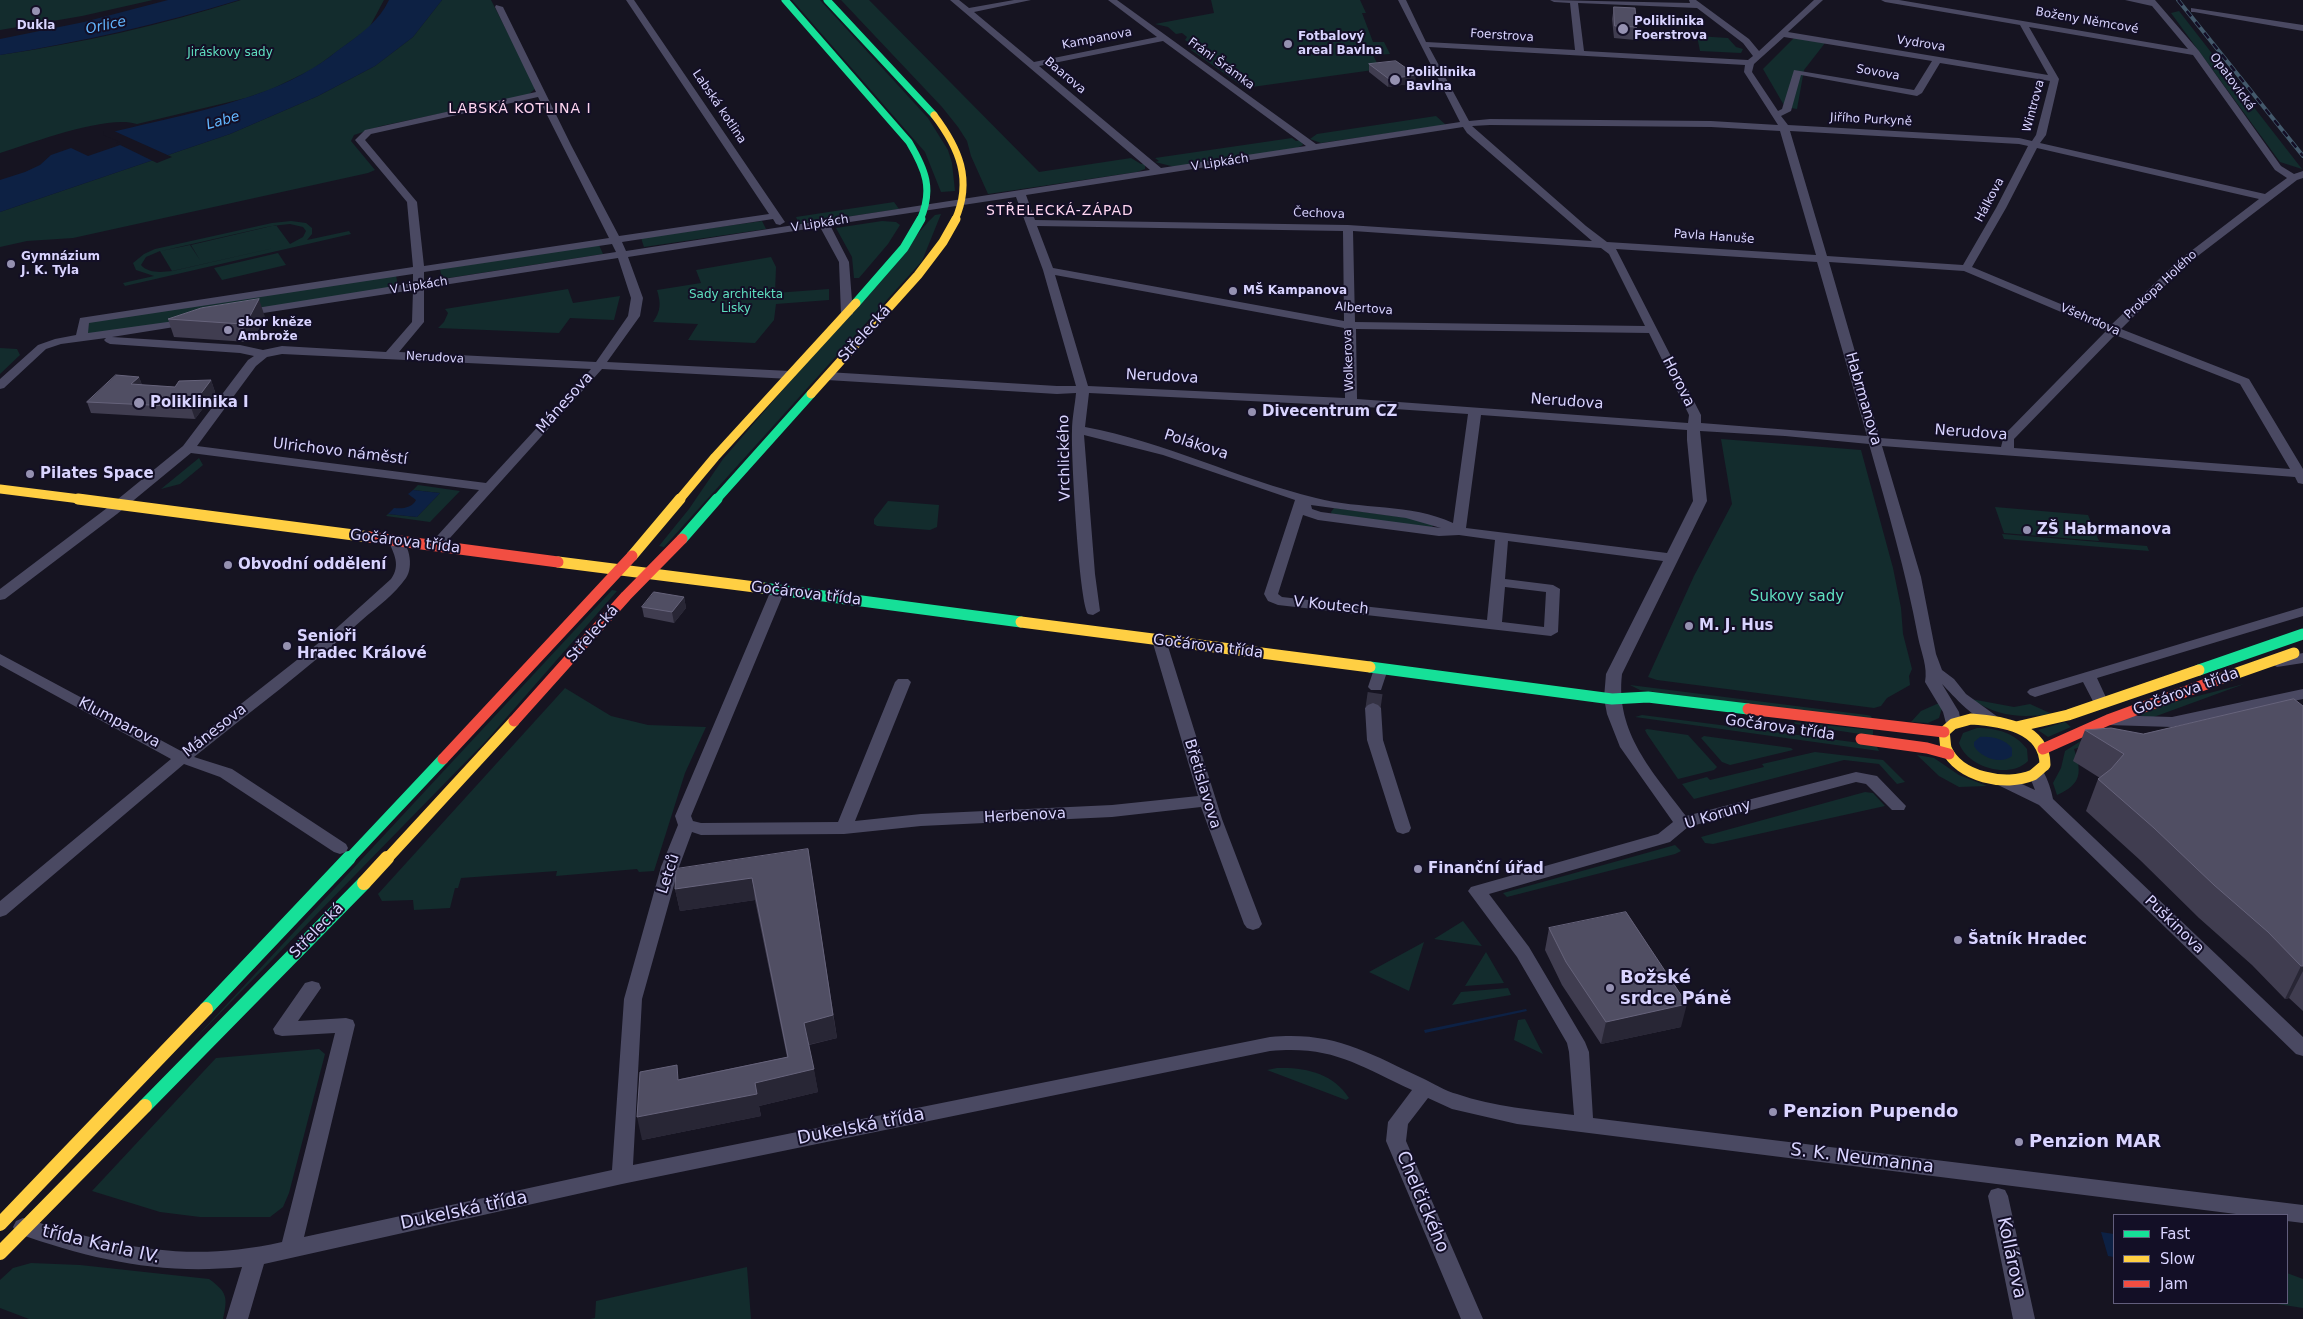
<!DOCTYPE html>
<html>
<head>
<meta charset="utf-8">
<style>
  body { margin:0 }
  #map { position:relative; width:2303px; height:1319px; overflow:hidden; background:#161421; font-family:"DejaVu Sans",sans-serif }
  canvas { display:block }
  .legend { position:absolute; left:2113px; top:1214px; width:175px; height:90px; box-sizing:border-box; background:#130f26; border:1px solid #625e7d; margin:0; padding:6px 9px; list-style:none; font-size:15px; color:#d9d4ff }
  .legend li { display:flex; align-items:center; gap:10px; height:25px }
  .legend b { width:25px; border:1px solid #625e7d }
</style>
</head>
<body>
<div id="map">
<canvas width="2303" height="1319"></canvas>
<ul class="legend">
<li><b style="height:6px;background:#16e098"></b>Fast</li>
<li><b style="height:6px;background:#ffcf43"></b>Slow</li>
<li><b style="height:6px;background:#f24e42"></b>Jam</li>
</ul>
</div>
<script>
const ctx = document.querySelector('canvas').getContext('2d');
ctx.lineJoin = 'round';
function fillPath(path, color) {
  ctx.fillStyle = color;
  ctx.fill(path, 'evenodd');
}
function stroke(path, color, width, dash) {
  ctx.strokeStyle = color;
  ctx.lineWidth = width;
  ctx.lineCap = dash ? 'butt' : 'round';
  ctx.setLineDash(dash || []);
  ctx.stroke(path);
}
function label(font, color, halo, rows, align = 'center') {
  ctx.font = font + ' "DejaVu Sans",sans-serif';
  ctx.lineWidth = 4;
  ctx.setLineDash([]);
  ctx.textBaseline = 'middle';
  ctx.strokeStyle = halo;
  ctx.fillStyle = color;
  for (const [text, x, y, turn = 0] of rows) {
    ctx.save();
    ctx.translate(x, y);
    ctx.rotate((+turn || 0) * Math.PI / 180);
    ctx.textAlign = isNaN(turn) ? turn : align;
    if (halo) ctx.strokeText(text, 0, 0);
    ctx.fillText(text, 0, 0);
    ctx.restore();
  }
}
fillPath(new Path2D(`
  M0,0H153L82,16L0,30Z
  M241,0H384L369,28L313,69L272,89L246,98L137,124C107,114 32,143 0,153V55C82,43 162,25 241,0Z
  M442,0H491L536,88L528,95L381,126L354,135L351,141L375,170L368,173L73,238L27,241L0,247V212L230,134L318,96L375,66L413,37Z
  M792,0H820L928,118L948,150L952,163L955,191L941,192L925,152Z
  M841,0H869L1039,172L1131,158L1141,164H1145V169L1137,172L988,194L971,156L967,141L958,127L942,107Z
  M1211,0H1360L1366,13H1362L1373,42H1384L1390,54L1373,55L1379,67L1373,70L1245,88L1191,50L1194,46L1185,40L1187,37L1182,33L1176,34L1168,27L1155,24L1214,13Z
  M2179,11L2302,169L2280,162L2171,13Z
  M1697,36L1728,38L1736,47L1743,49L1741,53L1700,51Z
  M1794,38L1825,43L1804,70L1797,109L1785,107L1763,69Z
  M1436,116L1446,125L1321,143L1310,139L1317,134Z
  M1292,138L1296,141L1301,140L1303,145L1297,148L1175,167L1155,162L1159,161L1155,158Z
  M894,202L899,209L799,224L796,217Z
  M941,214L922,261L664,547L659,546L689,509L723,459L928,222L935,215Z
  M291,221L306,223L312,228V234L307,240L349,231L351,234L125,286L123,283L154,276L136,270L133,263L144,254L155,249L272,223ZM290,224L303,227L306,231L303,237L290,244L276,225L191,245L200,260L190,245L161,251L271,226ZM287,245L173,271C162,272 149,274 141,265L146,257L160,251L172,271Z
  M762,221L766,229L644,247L641,238Z
  M882,221L896,222L900,225L888,244L859,278H854L852,257L836,228Z
  M599,245L603,254L442,279L440,269Z
  M278,253L286,265L222,280L214,268Z
  M771,257L776,267L775,293L829,289V300L776,304L774,320L755,343L688,340L698,324L653,322C661,311 661,303 657,290L701,283L696,270Z
  M396,275L398,287L87,336L89,321Z
  M568,289L573,303L620,296L614,320L570,318L559,333L438,328L444,322L448,313L445,309Z
  M0,348L17,349L20,355L0,374Z
  M1721,439L1861,450L1893,568L1901,608L1903,634L1912,669L1909,676L1910,685L1887,698L1881,706L1874,708L1657,680L1648,677L1694,576L1732,504Z
  M199,458L203,465L180,484L161,489Z
  M418,485L460,491L430,522L386,516L388,514L417,517L440,493L413,490Z
  M888,501L939,505L937,527L930,530L877,526L874,524V519Z
  M1995,507L2088,515L2099,541L2004,533Z
  M1334,508L1432,521L1433,526L1430,529L1332,516L1331,512Z
  M2002,534L2147,546L2149,551L2004,539Z
  M612,590L617,591L486,741L188,1046Z
  M2244,684L2151,718L2139,715L2163,705Z
  M1630,685L1867,715L1871,716L1873,721L1640,690Z
  M565,688L611,716L648,725L706,727L685,773L654,871L639,872L637,869L556,876L557,871L461,878L458,888H455L450,908L414,910L413,900L382,901L378,894Z
  M1971,699L2014,707L2030,704L2052,714C2020,718 1999,717 1971,699Z
  M1939,703L1942,708L1939,718L1928,723L1911,722L1921,711Z
  M1642,715L1876,745L1879,751L1635,717Z
  M1794,722L1873,730V736L1795,724Z
  M2065,722L2071,727L2048,737L2038,730Z
  M1977,728C1997,728 2015,733 2027,749L2028,761C2009,780 1967,767 1959,743L1963,733Z
  M1647,729L1688,735L1717,767L1714,770L1678,779L1647,734L1645,730Z
  M1704,736L1791,748L1793,750L1730,765L1722,762L1701,738Z
  M2084,739L2081,747L2074,749C2082,772 2082,784 2057,795L2053,783L2061,768L2065,751Z
  M1815,752L1883,760L1905,782L1897,784L1879,764L1844,760L1694,799L1682,784L1707,777L1710,780L1764,767L1762,764Z
  M1917,755L1934,758L1959,775L1987,786L1959,787L1939,776Z
  M1865,792L1873,793L1885,806L1713,844L1705,843L1701,837Z
  M1675,845L1681,851L1675,854L1507,897L1503,893Z
  M1463,921L1482,946L1434,939Z
  M1424,942L1409,991L1369,972Z
  M1486,952L1504,983L1465,986Z
  M1508,988L1511,995L1452,1005L1461,992Z
  M1525,1019L1543,1054L1514,1040L1518,1020Z
  M319,1049L325,1054L289,1193L283,1207L270,1217H200L160,1212L92,1191L216,1058Z
  M1277,1068C1305,1067 1333,1073 1349,1098L1346,1100L1267,1070Z
  M31,1263L80,1265L209,1279C227,1292 228,1297 223,1319H29L0,1308V1280L13,1268Z
  M747,1267L751,1319H590L595,1318L596,1301Z
  M2287,1273L2303,1279V1308L2271,1303H2287Z`), '#132c2d');
fillPath(new Path2D(`
  M168,0H239C160,24 81,42 0,55V39L84,22Z
  M389,0H442L413,37L375,66L318,96L230,134L0,212V180L25,172L40,165L51,155L71,148L88,156L126,143L105,134C170,117 257,103 313,68C324,62 334,53 344,46C362,33 379,21 389,0Z
  M413,490L440,493L417,517L388,514L394,508C402,509 412,508 416,500L408,494Z
  M1980,737C1993,736 2004,739 2012,748V756C2001,765 1981,758 1974,746V742Z
  M1526,1009L1527,1011L1425,1033L1424,1030Z
  M2101,1232L2114,1234V1257L2108,1256Z`), '#0d2144');
fillPath(new Path2D(`
  M104,131H114L172,157L157,163L116,143L120,142L103,135Z`), '#161421');
stroke(new Path2D(`
  M1373,708L1376,687`), '#333142', 15, [15, 8]);
fillPath(new Path2D(`
  M626,0H634L785,222L780,225L776,224L773,219L622,242L626,251L1150,170L950,0H959L969,8L1014,0H1031L974,12L1034,62L1157,37L1108,0H1117L1316,144L1460,122L1398,0H1406L1426,42L1575,50L1570,3L1554,2L1550,0L1690,3L1689,0H1696L1749,39L1759,51L1814,0H1823L1788,32L2048,75L2020,25L1885,2L1881,0H1899L2188,49L2152,6L2125,0H2155L2199,51L2281,166L2294,174L2303,171V178L2297,180L2186,265L2121,329L2249,379L2303,469V484L2298,483L2295,477L1882,446L1921,577L1936,654L1942,670L1954,679L1966,694L2002,720L2000,723C1980,728 1954,696 1942,684L1959,712L1961,724L1959,727H1947L1943,712L1925,682C1928,667 1921,652 1918,637C1906,572 1887,508 1869,444L1785,436L1700,431L1707,501L1622,674C1615,733 1653,772 1686,816L1856,772L1877,776L1906,806L1904,810H1892L1866,784L1856,782L1688,827L1670,842L1489,894L1529,947L1585,1042L1589,1052L1593,1118L2303,1205V1223L2287,1221V1215H2244L1517,1124L1452,1109L1428,1098L1408,1124L1406,1141L1483,1319H1461L1386,1141L1388,1122L1412,1090C1358,1065 1332,1045 1270,1051L622,1184L264,1264L248,1319H226L242,1267C159,1275 94,1260 16,1233L13,1227L16,1221L23,1218C116,1246 184,1264 282,1242L335,1033L282,1036L275,1034L273,1029L305,983L312,981L319,983L321,988L298,1021L346,1018L353,1020L355,1025L304,1237L612,1170L624,999L661,867L678,825L675,816L771,590L778,586L785,590L691,816L693,821L701,823L838,822L895,682L898,679H908L911,682L855,821L921,814L1112,805L1198,796L1152,640L1159,636L1166,640L1222,819L1262,924L1259,928L1253,930L1247,928L1244,924L1201,807L1112,817L921,826L844,834L701,835L692,832L679,867L642,999L633,1165L1270,1037C1333,1031 1367,1052 1422,1078C1433,1083 1445,1091 1457,1094C1494,1107 1535,1110 1574,1115L1569,1052L1567,1043L1517,957L1468,891L1471,887L1658,834L1673,822L1620,747L1607,714L1604,698L1606,674L1663,561L1508,541L1505,579L1553,585L1560,589L1558,632L1551,636L1278,605L1268,601L1264,594L1295,500L1163,455L1084,435L1095,574L1100,611L1093,615L1088,614C1079,601 1071,455 1072,431C1072,418 1075,405 1076,393L1057,394L827,380L821,376L827,372L1057,386H1076L1043,270L1016,197L830,225L849,262L853,314L847,317L841,314L839,262L820,227L628,257L643,298L640,316L607,362L790,371L796,375L790,379L602,369L440,549L435,550L428,546L479,490L191,453L117,514L5,599L0,600V589L107,508L183,446L248,360L254,356L240,353L110,344L106,342L104,340L106,338L61,344L46,349L4,388L0,389V379L38,345L55,339L76,335L80,318L413,267L407,202L355,140L365,130L536,92L495,7L496,5L503,7L571,145L619,236L769,214ZM1578,3L1697,8L1743,43L1753,56L1748,60L1584,51ZM2029,27L2193,55L2275,170L2287,178L2265,194L2040,143L2046,135L2059,79ZM1784,37L1932,61L1914,90L1794,70L1782,109L1778,111L1752,72L1754,64ZM1163,41L1306,146L1161,168L1039,66ZM1429,47L1745,65L1744,72L1778,125L1711,121L1490,119L1469,121ZM1940,63L2050,81L2036,135L2032,141L2019,138L1788,125L1781,116L1791,111L1801,75L1917,96L1922,93ZM538,97L609,238L424,266L417,202L365,140L371,134ZM1490,125L1711,127L1780,131L1816,255L1607,242L1586,226L1472,126ZM1463,127L1467,133L1592,241L1348,225L1035,220L1026,195ZM1790,131L2019,144L2028,146L1996,208L1963,265L1827,256ZM2037,148L2259,199L2178,261L2111,325L1972,267L2006,208ZM1037,226L1343,231L1344,321L1053,268ZM1353,231L1601,248L1609,254L1645,326L1355,322ZM612,244L616,252L424,282V272ZM1616,249L1817,262L1867,436L1701,423V415ZM618,258L631,298L628,316L596,362L399,352L424,322V288ZM1829,262L1964,271L2106,331L2004,435L2001,447L1880,438ZM413,274V283L244,310L238,313L244,316L413,290L412,322L386,352L282,346L263,350L240,345L112,337L193,324L195,322L189,319L88,333L89,323ZM1055,275L1344,328L1345,398L1088,386ZM1356,329L1649,333L1689,415L1688,423L1357,399ZM2115,335L2240,384L2290,469L2014,448V439ZM282,354L591,369L486,483L197,446L256,366L267,357ZM1089,393L1351,406L1468,414L1453,523C1410,503 1361,510 1316,498C1238,479 1165,442 1085,427ZM1481,415L1687,430V440L1693,501L1667,553L1466,528ZM1311,505L1406,518L1441,528L1321,512L1312,509ZM1303,515L1318,520L1439,536L1459,535L1495,540L1487,620L1282,597L1278,594ZM1505,587L1546,592L1544,627L1502,622Z
  M2191,8L2303,25V31L2194,12H2191Z
  M395,536C410,540 414,567 406,578C395,594 377,607 362,620C309,668 250,712 194,757L232,769L346,844L348,848L346,852L340,854L334,852L220,777L184,764L6,915L0,917V901L171,759L0,665V654L181,751L330,634L391,579C401,565 394,554 388,540Z
  M2303,607V616L2097,678L2109,704L2106,707H2096L2083,682L2035,697L2030,695L2027,692L2030,689Z
  M2303,653V663L2277,667L2269,662L2272,659Z
  M1380,664L1385,666L1388,669L1381,690H1371L1368,687L1375,666Z
  M2303,689V699L2172,727L2108,725L2102,723L2100,720L2102,717L2108,715L2172,717Z
  M1373,703L1378,705L1381,708L1383,740L1411,828L1409,832L1403,834L1397,832L1395,828L1367,740L1365,708L1368,705Z
  M2037,770L2043,771C2048,780 2051,789 2053,799L2303,1037V1056L2296,1054L2039,805L1996,784L1994,780L1996,776L2002,775L2035,790L2029,775L2031,771Z
  M1998,1188L2005,1190L2008,1196L2035,1319H2013L1988,1196L1991,1190Z`), '#4a4962');
stroke(new Path2D(`
  M785,0L909,142C925,169 934,189 920,220
  M827,0L934,115`), '#16e098', 7);
stroke(new Path2D(`
  M856,303L904,248L921,219
  M716,500L811,394`), '#16e098', 9);
stroke(new Path2D(`
  M682,539L717,499
  M763,588L1021,622
  M1370,667L1612,699L1648,697L1748,709
  M2199,670L2303,634
  M348,860L443,759`), '#16e098', 11);
stroke(new Path2D(`
  M206,1009L349,858
  M145,1106L364,883`), '#16e098', 14);
stroke(new Path2D(`
  M934,115C959,148 973,180 955,220`), '#ffcf43', 7);
stroke(new Path2D(`
  M811,394L918,275L943,242L956,219
  M0,489L88,500
  M679,500L715,457L856,303`), '#ffcf43', 9);
stroke(new Path2D(`
  M78,499L369,537
  M632,556L680,499
  M558,562L763,588
  M1021,622L1370,667
  M2220,679L2294,653
  M1971,719C2001,721 2045,727 2045,765C2041,768 2037,772 2033,775C2006,787 1958,777 1946,748C1945,743 1945,737 1944,732L1953,724Z
  M2016,727L2068,715L2199,670
  M386,860L514,721`), '#ffcf43', 11);
stroke(new Path2D(`
  M364,883L387,858
  M0,1224L206,1009
  M0,1253L145,1106`), '#ffcf43', 14);
stroke(new Path2D(`
  M369,537L558,562
  M1748,709L1944,732
  M514,721L626,596L682,539
  M1861,739L1927,748L1949,754
  M2043,749L2108,720L2220,679
  M443,759L632,556`), '#f24e42', 11);
const rail = new Path2D(`
  M2178,0L2303,156`);
stroke(rail, '#43596b', 4);
stroke(rail, '#130f26', 2.5, [7]);
fillPath(new Path2D(`
  M1614,7L1637,27L1635,40L1614,38L1612,19Z
  M1369,64L1415,83L1388,87L1369,72Z
  M265,317L256,334L248,342L174,337L168,319Z
  M139,377L142,385L175,387L211,380L215,392L195,419L91,413L87,402Z
  M684,597L686,608L674,623L644,617L642,607Z
  M2303,706V1011L2289,998L2285,999L2252,965L2199,918L2140,860L2086,811L2098,779L2100,778L2073,761L2085,730L2143,734Z
  M808,849L837,1038L809,1045L818,1092L759,1106L761,1116L642,1140L680,1079L787,1057L755,900L680,911L675,889Z
  M1549,928L1681,1027L1601,1044L1562,985L1545,950Z`), '#403d50');
fillPath(new Path2D(`
  M1416,75L1415,83L1388,87L1389,79Z
  M259,299L265,317L256,334L248,342L242,324Z
  M139,377L143,388L131,384Z
  M211,380L215,392L195,419L191,407Z
  M684,597L686,608L674,623L672,612Z
  M752,878L755,900L680,911L675,889Z
  M2301,966H2303V971L2289,998L2285,999Z
  M1687,1004L1681,1027L1601,1044L1606,1022Z
  M833,1015L837,1038L807,1045L804,1023Z
  M814,1069L818,1092L759,1106L761,1116L642,1140L637,1117L755,1083Z`), '#282635');
const building = new Path2D(`
  M1614,7L1635,8L1637,27L1615,26Z
  M1396,61L1416,75L1389,79L1369,64Z
  M259,299L250,316L242,324L168,319L201,308Z
  M116,375L139,377L131,384L175,387L179,381L211,380L191,407L87,402Z
  M654,592L684,597L672,612L642,607Z
  M2294,699L2303,706V966H2301L2268,932L2214,885L2154,828L2098,779L2111,769L2124,754L2085,730L2111,728L2143,734Z
  M808,849L833,1015L804,1023L814,1069L755,1083L757,1094L637,1117L640,1072L677,1065L678,1080L788,1057L752,878L675,889L676,869Z
  M1626,912L1687,1004L1606,1022L1566,962L1549,928Z`);
fillPath(building, '#504e63');
stroke(building, '#66637b', 1);
for (const [x, y, r, color] of [
  [36,11,5,"#9591b1"],
  [1623,29,6,"#9591b1"],
  [1288,44,5,"#9591b1"],
  [1395,80,6,"#9591b1"],
  [11,264,5,"#9591b1"],
  [1233,291,5,"#9591b1"],
  [228,330,5,"#9591b1"],
  [139,403,6,"#9591b1"],
  [1252,412,5,"#9591b1"],
  [30,474,5,"#9591b1"],
  [2027,530,5,"#9591b1"],
  [228,565,5,"#9591b1"],
  [1689,626,5,"#9591b1"],
  [287,646,5,"#9591b1"],
  [1418,869,5,"#9591b1"],
  [1958,940,5,"#9591b1"],
  [1610,988,5,"#9591b1"],
  [1773,1112,5,"#9591b1"],
  [2019,1142,5,"#9591b1"]
]) {
  const dot = new Path2D();
  dot.arc(x, y, r, 0, 2 * Math.PI);
  ctx.fillStyle = color;
  ctx.fill(dot);
  stroke(dot, '#130f26', 2);
}
label('12px', '#d9d4ff', '#130f26', [
  ["Boženy Němcové",2087,21,10],
  ["Foerstrova",1502,36,4],
  ["Kampanova",1097,39,-11],
  ["Vydrova",1921,44,9],
  ["Fráni Šrámka",1221,64,36],
  ["Sovova",1878,73,10],
  ["Baarova",1065,76,40],
  ["Opatovická",2232,82,54],
  ["Wintrova",2034,106,-75],
  ["Labská kotlina",719,107,56],
  ["Jiřího Purkyně",1871,120,3],
  ["V Lipkách",1220,163,-9],
  ["Hálkova",1990,200,-62],
  ["Čechova",1319,214,2],
  ["V Lipkách",820,224,-9],
  ["Pavla Hanuše",1714,237,4],
  ["Prokopa Holého",2161,285,-43],
  ["V Lipkách",419,286,-9],
  ["Albertova",1364,309,4],
  ["Všehrdova",2090,320,23],
  ["Nerudova",435,358,3],
  ["Wolkerova",1349,360,-92]
]);
label('bold 12px', '#d9d4ff', '#130f26', [
  ["Poliklinika",1634,22],
  ["Foerstrova",1634,36],
  ["Dukla",36,26,"center"],
  ["Fotbalový",1298,37],
  ["areal Bavlna",1298,51],
  ["Poliklinika",1406,73],
  ["Bavlna",1406,87],
  ["Gymnázium",21,257],
  ["J. K. Tyla",21,271],
  ["MŠ Kampanova",1243,291],
  ["sbor kněze",238,323],
  ["Ambrože",238,337]
], 'left');
label('12px', '#5fe0c0', '#130f26', [
  ["Jiráskovy sady",230,53],
  ["Sady architekta",736,295],
  ["Lisky",736,309]
]);
label('italic 14px', '#62b6ff', '#130f26', [
  ["Orlice",106,26,-12],
  ["Labe",223,121,-16]
]);
ctx.letterSpacing = '1px';
label('14px', '#ffd6f0', '#130f26', [
  ["LABSKÁ KOTLINA I",520,109],
  ["STŘELECKÁ-ZÁPAD",1060,211]
]);
ctx.letterSpacing = '0px';
label('15px', '#d9d4ff', '#130f26', [
  ["Střelecká",865,334,-48],
  ["Nerudova",1162,377,3],
  ["Horova",1678,382,63],
  ["Habrmanova",1863,399,74],
  ["Nerudova",1567,402,4],
  ["Mánesova",565,403,-48],
  ["Nerudova",1971,433,4],
  ["Polákova",1196,445,18],
  ["Ulrichovo náměstí",340,452,7],
  ["Vrchlického",1065,458,-91],
  ["Gočárova třída",405,542,7],
  ["Gočárova třída",806,594,7],
  ["V Koutech",1331,606,6],
  ["Střelecká",593,634,-49],
  ["Gočárova třída",1208,647,7],
  ["Gočárova třída",2186,692,-20],
  ["Klumparova",119,723,28],
  ["Gočárova třída",1780,728,8],
  ["Mánesova",215,731,-38],
  ["Břetislavova",1202,784,73],
  ["U Koruny",1718,815,-17],
  ["Herbenova",1025,816,-3],
  ["Letců",669,874,-72],
  ["Puškinova",2174,925,44],
  ["Střelecká",317,931,-46]
]);
label('bold 15px', '#d9d4ff', '#130f26', [
  ["Poliklinika I",150,403],
  ["Divecentrum CZ",1262,412],
  ["Pilates Space",40,474],
  ["ZŠ Habrmanova",2037,530],
  ["Obvodní oddělení",238,565],
  ["M. J. Hus",1699,626],
  ["Senioři",297,637],
  ["Hradec Králové",297,654],
  ["Finanční úřad",1428,869],
  ["Šatník Hradec",1968,940]
], 'left');
label('15px', '#5fe0c0', '#130f26', [
  ["Sukovy sady",1797,597]
]);
label('bold 18px', '#d9d4ff', '#130f26', [
  ["Božské",1620,978],
  ["srdce Páně",1620,999],
  ["Penzion Pupendo",1783,1112],
  ["Penzion MAR",2029,1142]
], 'left');
label('18px', '#d9d4ff', '#130f26', [
  ["Dukelská třída",861,1127,-11],
  ["S. K. Neumanna",1862,1159,7],
  ["Chelčického",1422,1202,67],
  ["Dukelská třída",464,1211,-12],
  ["třída Karla IV.",101,1245,13],
  ["Kollárova",2011,1258,78]
]);
</script>
</body>
</html>
